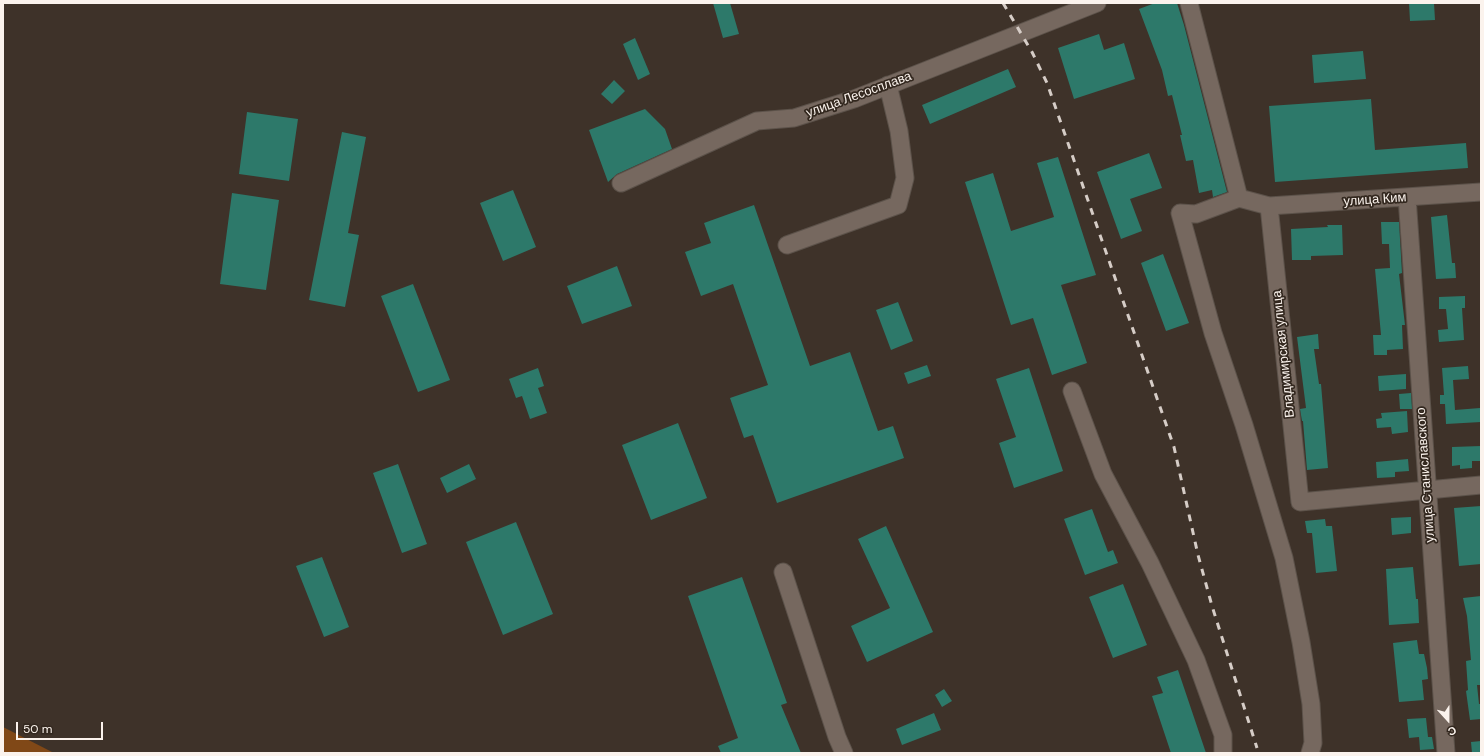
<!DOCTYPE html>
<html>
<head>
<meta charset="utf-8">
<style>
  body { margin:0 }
  #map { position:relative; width:1484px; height:756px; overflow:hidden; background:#3e3229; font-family:"DM Sans",sans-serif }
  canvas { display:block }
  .frame { position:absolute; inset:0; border:4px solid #fbf3ed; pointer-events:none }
  .north { position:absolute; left:1428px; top:700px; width:40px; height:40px; -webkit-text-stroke:3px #33281f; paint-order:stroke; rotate:159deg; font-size:11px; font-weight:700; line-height:16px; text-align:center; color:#fbf3ed }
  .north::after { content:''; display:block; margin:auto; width:14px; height:18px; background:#fbf3ed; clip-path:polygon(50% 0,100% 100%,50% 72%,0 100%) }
  .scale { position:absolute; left:16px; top:722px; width:87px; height:18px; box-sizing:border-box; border:2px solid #fbf3ed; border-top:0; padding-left:5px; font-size:12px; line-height:14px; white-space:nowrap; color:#fbf3ed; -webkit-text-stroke:3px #33281f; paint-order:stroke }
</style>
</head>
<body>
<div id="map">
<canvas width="1484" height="756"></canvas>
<div class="frame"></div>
<div class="north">С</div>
<div class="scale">50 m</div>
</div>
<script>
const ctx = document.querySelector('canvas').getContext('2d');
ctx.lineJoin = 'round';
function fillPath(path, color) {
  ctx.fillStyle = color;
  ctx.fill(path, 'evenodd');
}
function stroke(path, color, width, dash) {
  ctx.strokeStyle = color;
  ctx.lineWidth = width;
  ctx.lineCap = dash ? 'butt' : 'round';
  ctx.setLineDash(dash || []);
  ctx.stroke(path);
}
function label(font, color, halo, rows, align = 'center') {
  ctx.font = font + ' "DM Sans",sans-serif';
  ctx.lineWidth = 3.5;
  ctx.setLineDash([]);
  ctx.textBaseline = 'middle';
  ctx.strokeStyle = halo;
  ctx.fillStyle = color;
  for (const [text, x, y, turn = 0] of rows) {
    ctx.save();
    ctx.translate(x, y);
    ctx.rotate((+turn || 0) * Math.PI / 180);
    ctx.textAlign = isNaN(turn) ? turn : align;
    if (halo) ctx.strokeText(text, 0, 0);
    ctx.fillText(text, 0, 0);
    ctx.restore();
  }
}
fillPath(new Path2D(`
  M3,727L54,753H3Z`), '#804817');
fillPath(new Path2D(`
  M713,3H730L739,34L723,38Z
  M1155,3H1177L1184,25L1227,192L1213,197L1212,190L1199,193L1193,160L1186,161L1180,135H1182L1172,95L1168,96L1162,70L1139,9Z
  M1409,3H1434L1435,20L1410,21Z
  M1099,34L1104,50L1124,43L1135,79L1074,99L1058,48Z
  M635,38L650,74L638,80L623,44Z
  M1363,51L1366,79L1314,83L1312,55Z
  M1008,69L1016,87L930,124L922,105Z
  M614,80L625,91L612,104L601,94Z
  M1371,99L1375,150L1466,143L1468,168L1275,182L1269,106Z
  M645,109L665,129L672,149L617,174L608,182L589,130Z
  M247,112L298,119L289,181L239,174Z
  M342,132L366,137L348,233L359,235L345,307L309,300Z
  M1149,153L1162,188L1130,199L1142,231L1121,239L1097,172Z
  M1058,157L1096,275L1061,285L1087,363L1052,375L1033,318L1011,325L965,182L993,173L1011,231L1054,217L1037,163Z
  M513,190L536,247L503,261L480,203Z
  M232,193L279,200L266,290L220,284Z
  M754,205L810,366L850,352L878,431L893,426L904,458L777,503L753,435L744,438L730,398L768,385L733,284L701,296L685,252L711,243L704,223Z
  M1447,215L1452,263H1455L1456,278L1436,279L1431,217Z
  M1381,222H1399L1402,273L1399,274L1405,325H1402L1403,349L1387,350V355H1374L1373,335H1381L1375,269L1390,268L1389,244H1382Z
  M1327,225H1342L1343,255L1311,256V260H1292L1291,229L1328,227Z
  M1163,254L1189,323L1166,331L1141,263Z
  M617,266L632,306L582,324L567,286Z
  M413,284L450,380L418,392L381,296Z
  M1465,296V308H1462L1464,340L1439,342L1438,330L1448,329L1446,309H1439V297Z
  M898,302L913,341L891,350L876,310Z
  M1318,334L1319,349H1314L1319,384H1321L1328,468L1307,470L1303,421H1302L1300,409L1306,408L1297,337Z
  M927,365L931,376L908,384L904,373Z
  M1468,366L1469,379L1453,380L1455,410L1480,408L1481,422L1446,424L1445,404H1440V395H1444L1442,368Z
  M538,368L544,386L538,388L547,413L530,419L522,396L516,398L509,379Z
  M1029,368L1063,471L1014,488L999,443L1016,437L996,379Z
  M1406,374V389L1379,391L1378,376Z
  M1411,393L1412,409H1400L1399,394Z
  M1407,411L1408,432L1392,434L1391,427L1377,428L1376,419L1382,418L1381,413Z
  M678,423L707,498L651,520L622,445Z
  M1481,446V461H1472V468L1460,469V465L1452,466V447Z
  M1408,459L1409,471L1395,472V477L1377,478L1376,462Z
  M398,464L427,544L402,553L373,473Z
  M469,464L476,479L447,493L440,478Z
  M1481,506V564L1459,566L1454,508Z
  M1092,509L1108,552L1113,550L1118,563L1085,575L1064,519Z
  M1411,517V533L1392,535L1391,518Z
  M1325,519L1326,526H1332L1337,571L1316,573L1312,533H1307L1305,521Z
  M516,522L553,614L503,635L466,542Z
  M886,526L933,632L867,662L851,626L890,608L858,539Z
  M322,557L349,627L324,637L296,566Z
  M1413,567L1416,599H1418L1419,623L1389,625L1386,569Z
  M742,577L787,703L781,705L801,753H721L718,746L738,738L688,596Z
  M1123,584L1147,645L1113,658L1089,597Z
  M1481,596V685H1477L1479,704H1481V719L1470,720L1466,691L1468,690L1466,661L1471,660L1467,616L1463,598Z
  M1417,640L1419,654H1424L1427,668L1428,679L1422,680L1424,700L1399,702L1393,643Z
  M1178,670L1206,753H1171L1152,696L1163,693L1157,677Z
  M944,689L952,701L942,707L935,695Z
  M934,713L941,730L902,745L896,729Z
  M1426,718L1428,737H1432L1434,749L1420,750L1419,737L1409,738L1407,719Z
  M1481,741V753H1472L1471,742Z`), '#2d796a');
const minor = new Path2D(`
  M1189,3L1239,198L1269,206L1481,192
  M621,183L757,121L794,118L854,99L1097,3
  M1407,197L1446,753
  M1239,198L1196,214L1180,213L1213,333L1244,425L1284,558L1301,642L1311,704L1313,743L1310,753
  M1269,206L1300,502L1481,485
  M787,245L898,205L905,178L899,131L888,85
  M1072,391L1103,474L1150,563L1196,660L1223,735V753
  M783,572L837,737L844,753`);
stroke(minor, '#5c524a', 19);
stroke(minor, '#76685f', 17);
stroke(new Path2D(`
  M1003,3L1032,52L1047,83L1174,447L1198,555L1212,606L1257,748`), '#d6cdc7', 3, [7, 7]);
label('13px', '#fbf3ed', '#33281f', [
  ["улица Лесосплава",859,95,-20],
  ["улица Ким",1375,200,-4],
  ["Владимирская улица",1284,354,-96],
  ["улица Станиславского",1426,475,-94]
]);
</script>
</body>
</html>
